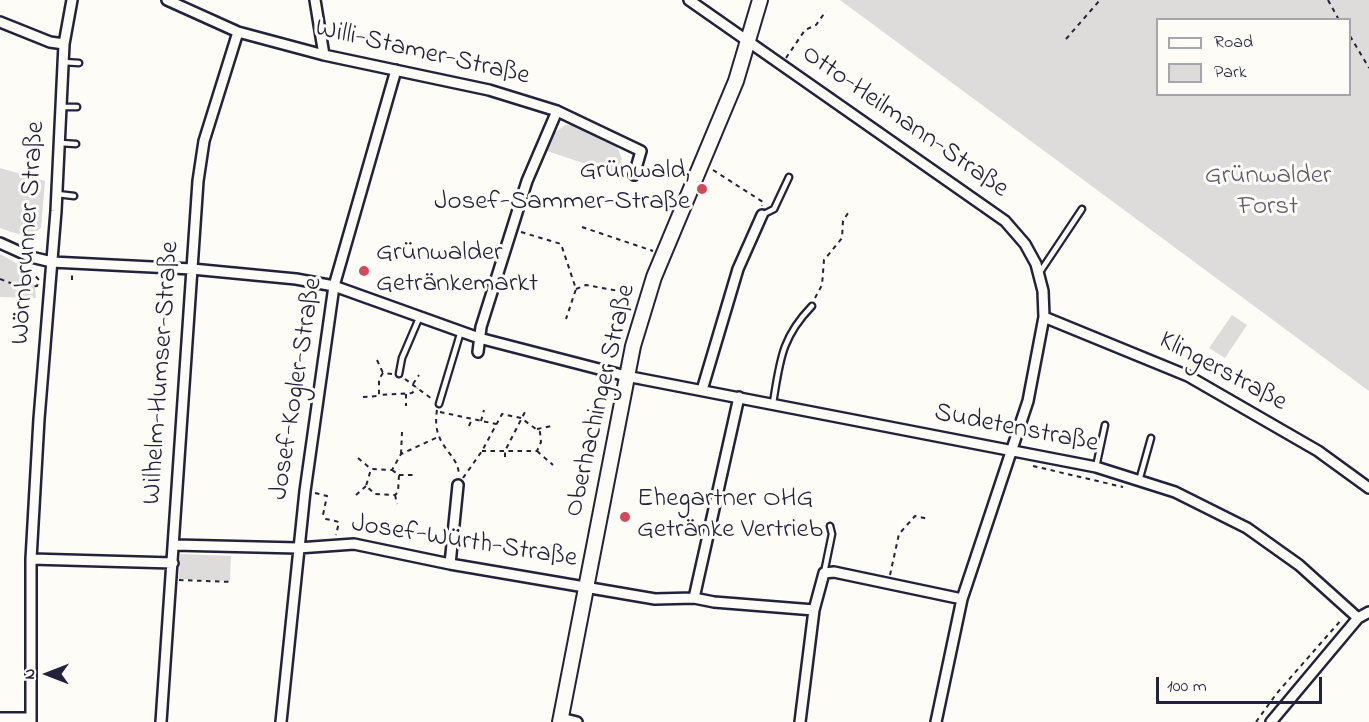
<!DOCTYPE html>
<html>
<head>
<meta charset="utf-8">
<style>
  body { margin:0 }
  #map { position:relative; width:1369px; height:722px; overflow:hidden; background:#fdfcf7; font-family:"Indie Flower",sans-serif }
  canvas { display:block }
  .legend { position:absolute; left:1156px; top:18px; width:195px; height:78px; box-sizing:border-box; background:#fdfcf7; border:2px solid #a5a5ac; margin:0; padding:8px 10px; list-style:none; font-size:18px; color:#22223b }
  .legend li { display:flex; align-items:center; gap:12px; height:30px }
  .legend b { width:30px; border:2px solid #a5a5ac }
  .north { position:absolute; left:18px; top:644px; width:60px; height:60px; -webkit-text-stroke:4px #fdfcf7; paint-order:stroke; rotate:270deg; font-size:16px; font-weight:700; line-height:24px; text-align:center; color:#22223b }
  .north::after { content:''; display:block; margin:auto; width:21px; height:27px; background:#22223b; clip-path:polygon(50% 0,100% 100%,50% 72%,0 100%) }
  .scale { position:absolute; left:1156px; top:677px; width:166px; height:27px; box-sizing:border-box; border:3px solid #22223b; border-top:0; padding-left:8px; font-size:18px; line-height:21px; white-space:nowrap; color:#22223b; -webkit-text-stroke:4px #fdfcf7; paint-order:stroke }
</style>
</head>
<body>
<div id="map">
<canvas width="1369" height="722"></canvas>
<ul class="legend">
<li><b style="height:8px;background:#fdfcf7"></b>Road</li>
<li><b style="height:16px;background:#dddcdb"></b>Park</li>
</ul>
<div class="north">N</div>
<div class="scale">100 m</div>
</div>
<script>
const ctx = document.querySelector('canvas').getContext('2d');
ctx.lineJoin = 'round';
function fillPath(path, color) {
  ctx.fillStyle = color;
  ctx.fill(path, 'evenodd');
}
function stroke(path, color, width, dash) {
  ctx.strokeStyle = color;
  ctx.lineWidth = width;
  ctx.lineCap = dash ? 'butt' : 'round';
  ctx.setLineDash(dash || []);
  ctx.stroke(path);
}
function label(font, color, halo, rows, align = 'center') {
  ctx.font = font + ' "Indie Flower",sans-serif';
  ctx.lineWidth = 6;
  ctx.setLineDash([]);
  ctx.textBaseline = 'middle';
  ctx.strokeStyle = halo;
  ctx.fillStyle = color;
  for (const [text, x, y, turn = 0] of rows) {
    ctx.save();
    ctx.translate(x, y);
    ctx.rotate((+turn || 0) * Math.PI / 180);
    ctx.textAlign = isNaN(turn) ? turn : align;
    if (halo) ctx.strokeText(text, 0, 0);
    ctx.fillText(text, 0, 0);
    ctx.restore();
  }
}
fillPath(new Path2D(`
  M840,0H1369V391ZM1158,20H1350V94H1158Z
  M565,125H572L617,147L622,159L616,174L547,151L552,135Z
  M0,168L45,181L41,228C27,240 16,233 0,228Z
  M0,254C23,267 35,270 36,298L0,297Z
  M1232,315L1247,325L1225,358L1209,348Z
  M180,554L231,556L230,581L179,579Z`), '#dddcdb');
const service = new Path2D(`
  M63,62L79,63
  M61,107H77
  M60,143L76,144
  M57,194L74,196
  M762,215L774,209L789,177
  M1040,272L1082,209
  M399,374L402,358L420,316
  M773,403C780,361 781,338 812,306
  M439,404L461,331
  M1096,467L1105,425
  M1139,481L1151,438
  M824,573L832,534L830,526`);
const minor = new Path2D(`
  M167,0L238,32L324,55L489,90L557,111L641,151L634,175
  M315,0L324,55
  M689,0L1005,221L1025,244L1036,264L1043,291L1044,317L1028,401L962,599L936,722
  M0,22L50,42L64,44
  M0,243L31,257L52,262L192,269L296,279L334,286L479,338L626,376L1096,467L1175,492L1247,528L1299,565L1358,618
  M1044,317L1188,376L1318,451L1369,488
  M478,352L481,327L527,181L557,111
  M702,390L738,269L762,215
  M174,545L298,548L354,544L450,564L655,599L694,598L714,602L814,610
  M31,559L173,563
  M450,564L458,485
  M694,598L739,397
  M0,718H31
  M561,718L577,722
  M31,722V559L39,419L56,211L64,44L72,0
  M161,722L198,181L204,141L238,32
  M281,722L305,491L334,286L396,70
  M800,722L814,610L824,573L834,572L962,599
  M1271,722L1358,618L1369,612`);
const secondary = new Path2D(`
  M560,722L633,346L654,277L736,81L760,0`);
stroke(service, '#22223b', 9);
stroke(minor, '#22223b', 14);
stroke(secondary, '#22223b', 18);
stroke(new Path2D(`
  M1328,0L1339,20
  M1350,36L1369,68
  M1066,39L1100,0
  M786,58L805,30L816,25L826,11
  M596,170L625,177
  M713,170L763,202L762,206
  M582,227L653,251
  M521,232L561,244L576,289L566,319
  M0,279L21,287L37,286L39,280L30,270V266
  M72,280V271
  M576,289L586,285L635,294
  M815,298L822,285L824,260L842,238L843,221L848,213
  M377,360L383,373
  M392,374L383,373L379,379V395L412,393L417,388
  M405,379L432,399
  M413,384L419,375
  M406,394V406
  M363,397L378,396
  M437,410C431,448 458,451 459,475
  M440,412L496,424
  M481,421L484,410
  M469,426L472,419
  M537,429L552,426
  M537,451L553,465
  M401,454L402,432
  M505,457V451L526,410
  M358,458L371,469
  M1033,466L1123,487
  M392,470L399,475L398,492L395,495L375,494L366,486L371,469L392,470L401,454L438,437
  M399,475H413
  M463,478L482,451L502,414L521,418L540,432L541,442L537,451H482
  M315,493L327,496L323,515L326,519L339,522L336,535
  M356,495L366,486
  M395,495L397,504
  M890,575L899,534L915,516L929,519
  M179,580L233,582
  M1256,722L1277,693L1342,619`), '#22223b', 2, [4.5, 4.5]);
stroke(service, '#fdfcf7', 4.5);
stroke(minor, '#fdfcf7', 9);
stroke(secondary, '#fdfcf7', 14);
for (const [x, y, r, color] of [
  [702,189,6,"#d1495b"],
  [364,271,6,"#d1495b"],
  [625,517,6,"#d1495b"]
]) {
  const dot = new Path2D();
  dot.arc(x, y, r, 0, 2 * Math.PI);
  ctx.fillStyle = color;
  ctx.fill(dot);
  stroke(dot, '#fdfcf7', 2);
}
label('27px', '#22223b', '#fdfcf7', [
  ["Willi-Stamer-Straße",422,54,13],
  ["Otto-Heilmann-Straße",904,123,35],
  ["Wörnbrunner Straße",30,233,-86],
  ["Wilhelm-Humser-Straße",163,373,-86],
  ["Klingerstraße",1222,373,28],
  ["Josef-Kogler-Straße",298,389,-81],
  ["Oberhachinger Straße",602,401,-77],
  ["Sudetenstraße",1016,430,11],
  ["Josef-Würth-Straße",464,543,9]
]);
label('27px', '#22223b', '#fdfcf7', [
  ["Grünwald,",690,173,"right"],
  ["Josef-Sammer-Straße",690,204,"right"],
  ["Grünwalder",376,255],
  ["Getränkemarkt",376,286],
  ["Ehegartner OHG",637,501],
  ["Getränke Vertrieb",637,532]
], 'left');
label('27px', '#5a5a6b', '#fdfcf7', [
  ["Grünwalder",1268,178],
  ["Forst",1268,209]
]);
</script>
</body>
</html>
